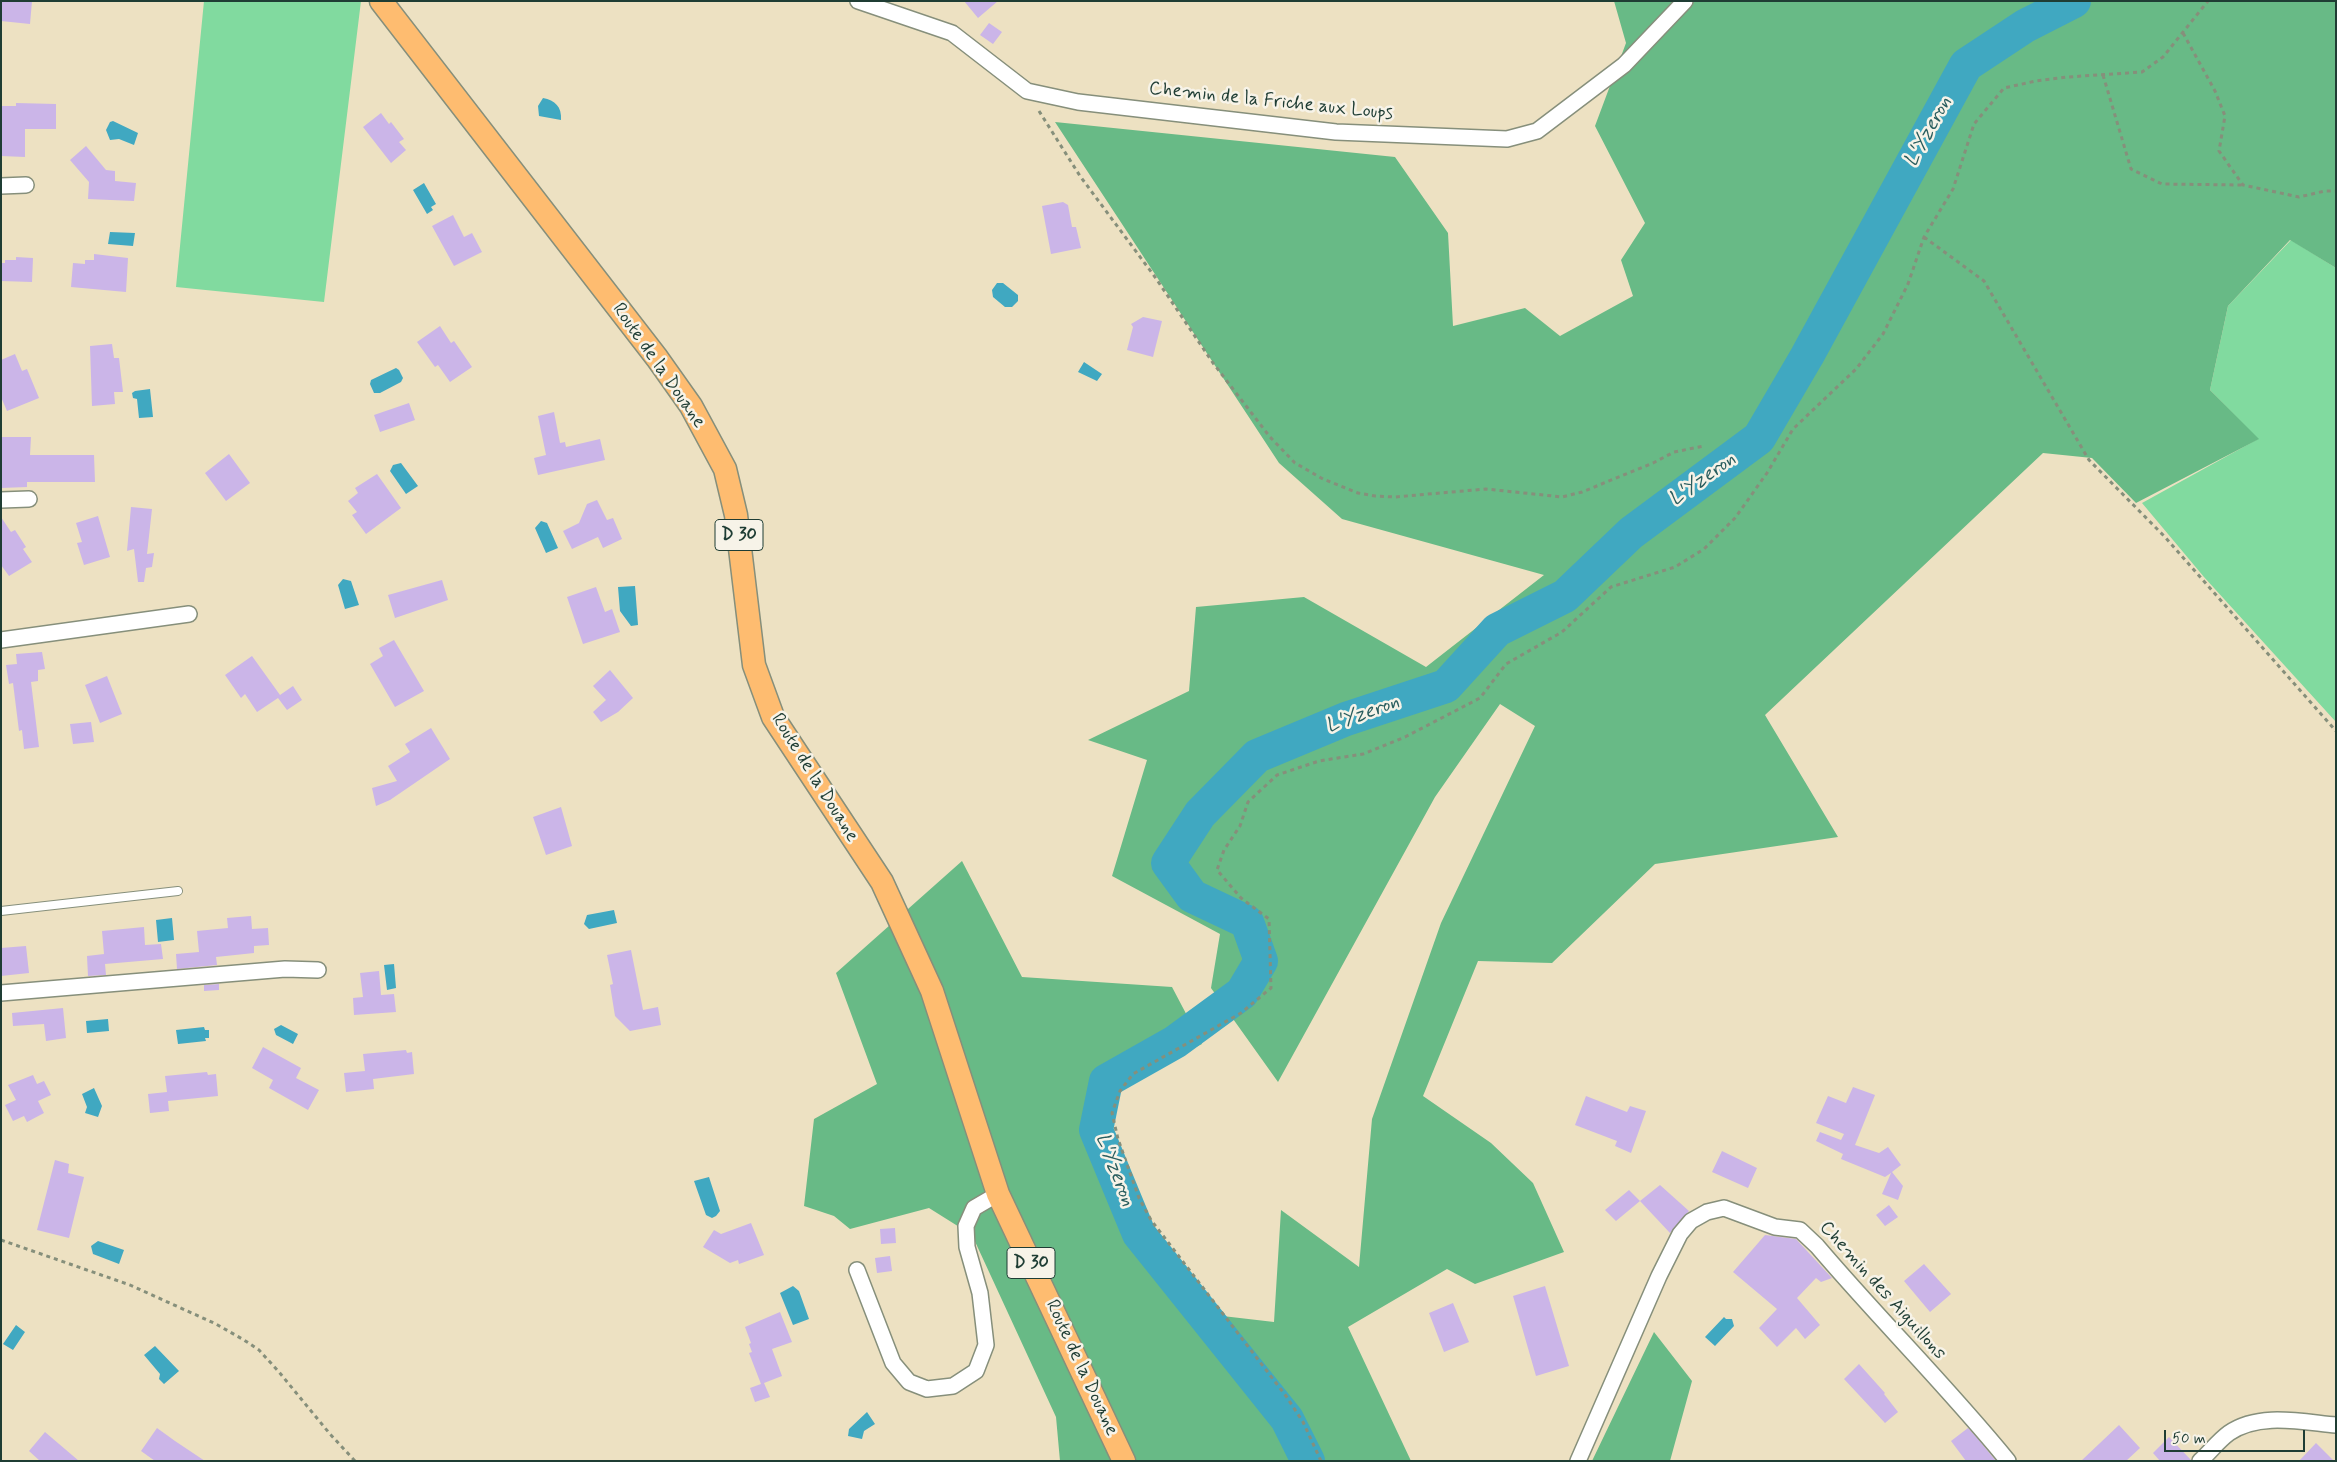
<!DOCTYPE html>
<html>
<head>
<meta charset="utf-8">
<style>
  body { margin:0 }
  #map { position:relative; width:2337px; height:1462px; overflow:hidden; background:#ede1c2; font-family:Mynerve,sans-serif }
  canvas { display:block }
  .frame { position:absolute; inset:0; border:2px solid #1f3d34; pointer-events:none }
  .scale { position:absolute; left:2164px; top:1430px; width:141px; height:22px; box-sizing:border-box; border:2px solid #1f3d34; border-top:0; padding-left:6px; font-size:15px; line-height:18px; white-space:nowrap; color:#1f3d34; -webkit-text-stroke:4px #f7f3e8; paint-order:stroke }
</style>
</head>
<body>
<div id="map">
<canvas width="2337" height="1462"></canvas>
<div class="frame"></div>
<div class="scale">50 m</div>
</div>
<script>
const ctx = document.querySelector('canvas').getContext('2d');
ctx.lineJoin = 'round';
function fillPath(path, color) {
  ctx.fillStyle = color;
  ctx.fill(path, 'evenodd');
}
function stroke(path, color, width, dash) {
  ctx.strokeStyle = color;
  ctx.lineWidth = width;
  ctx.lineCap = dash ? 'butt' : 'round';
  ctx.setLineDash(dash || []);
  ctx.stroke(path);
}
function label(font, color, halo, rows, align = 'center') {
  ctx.font = font + ' Mynerve,sans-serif';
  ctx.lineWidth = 5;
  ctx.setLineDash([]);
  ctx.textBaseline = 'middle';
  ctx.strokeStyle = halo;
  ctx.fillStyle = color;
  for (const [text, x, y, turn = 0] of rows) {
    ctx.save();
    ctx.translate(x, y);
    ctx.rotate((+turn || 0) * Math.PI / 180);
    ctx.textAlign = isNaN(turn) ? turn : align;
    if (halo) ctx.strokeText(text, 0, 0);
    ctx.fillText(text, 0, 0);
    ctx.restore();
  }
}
fillPath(new Path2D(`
  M204,1H361L324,302L176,287Z
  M2291,240L2336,268V722L2204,577L2142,503L2258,439L2210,390L2228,306Z`), '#81da9f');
fillPath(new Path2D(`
  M1614,1H2336V268L2290,240L2228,306L2210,390L2259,439L2136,503L2092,458L2043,453L1765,715L1838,837L1655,864L1552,963L1478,961L1423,1096L1491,1143L1533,1183L1564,1252L1475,1284L1447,1269L1348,1327L1411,1461H1060L1056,1417L972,1235L929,1208L850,1229L834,1216L804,1206L814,1119L877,1084L836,973L962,861L1022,977L1172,987L1202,1044L1115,1086L1105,1128L1145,1224L1214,1315L1274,1322L1281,1210L1359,1267L1372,1119L1441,923L1535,726L1500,704L1435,797L1278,1082L1211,988L1220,934L1112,876L1147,760L1088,740L1189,691L1196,607L1304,597L1426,667L1544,575L1342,519L1279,463L1055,122L1395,157L1448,233L1453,326L1525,308L1560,336L1633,296L1621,260L1645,223L1595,126L1626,43Z
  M1654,1332L1692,1381L1670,1461H1592Z`), '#68ba86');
fillPath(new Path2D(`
  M543,98C555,100 562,107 561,120L539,116L538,106Z
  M113,121L138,133L134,145L119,139L110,140L106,130L110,122Z
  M424,183L436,204L431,207L433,210L427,214L413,190Z
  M110,232L135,233L133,246L108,244Z
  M997,283H1003L1018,295V301L1012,307H1005L993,297L992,290Z
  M1084,362L1102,374L1097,381L1078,372Z
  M396,368L399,370L403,378L401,382L380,393H374L370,384L371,380Z
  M150,389L153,417L139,418L137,399L133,398L132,393L135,391Z
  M401,463L418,486L406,494L390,471L393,465Z
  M541,521L547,523L558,548L546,553L535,528Z
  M343,579L351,581L359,605L345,609L338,585Z
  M635,586L638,625L631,626L620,611L618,587Z
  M614,910L617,923L589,929L584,924L587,915Z
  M172,918L174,940L158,942L156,920Z
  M394,964L396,988L387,990L384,965Z
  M108,1019L109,1031L87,1033L86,1021Z
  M281,1025L298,1034L293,1044L276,1035L274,1029Z
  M204,1027L205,1030H209V1038H205L206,1041L178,1044L176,1030Z
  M94,1088L102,1106L98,1117L85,1113L87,1107L82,1094Z
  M709,1177L720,1211L716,1216L712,1218L706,1215L694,1181Z
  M98,1241L124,1250L119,1264L93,1254L91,1246Z
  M793,1286L799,1291L809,1319L793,1325L780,1293Z
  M1724,1317L1726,1319H1732L1734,1326L1715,1346L1705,1337Z
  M16,1325L25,1332L13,1350L3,1344Z
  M155,1346L179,1371L164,1384L159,1379L160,1374L144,1355Z
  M867,1412L875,1424L864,1431L862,1439L848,1436L849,1429Z`), '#40a8c1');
stroke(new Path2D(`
  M1308,1461L1287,1419L1139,1234L1096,1130L1106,1081L1175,1042L1242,993L1261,961L1247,922L1192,896L1168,863L1200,814L1257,756L1346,719L1446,686L1497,630L1565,596L1631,533L1759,438L1807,356L1966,65L2025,26L2074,1`), '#40a8c1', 34);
fillPath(new Path2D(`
  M1,1H32L30,24L1,21Z
  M964,1H998L978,18Z
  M989,23L1002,32L993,44L980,35Z
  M16,103L56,104V129H25V157L1,156V106H16Z
  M381,113L389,124L391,122L404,139L399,142L406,150L391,163L363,127Z
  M86,146L106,170L115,171V181L136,183L134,201L88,199L89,182L70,160Z
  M1063,202L1068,205L1072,227H1076L1081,248L1051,254L1042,206Z
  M453,215L464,237L472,233L482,252L454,266L432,226Z
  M94,254L128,258L126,292L71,287L73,263L85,264V260H94Z
  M16,257L33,258L32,282L1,281V263H5V260H16Z
  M1143,317L1162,321L1153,357L1127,350L1133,327L1131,324Z
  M440,326L451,343L454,341L472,367L450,382L438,365L435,367L417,342Z
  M112,344L114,358H119L123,392H114L115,404L92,406L90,346Z
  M15,354L22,371L27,369L39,398L7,411L1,397V360Z
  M409,403L415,420L380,432L374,415Z
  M554,412L560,443L565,442L566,447L600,439L605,460L538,475L534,458L546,455L538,416Z
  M1,437H31L30,455H94L95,482H27V487L1,488Z
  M229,454L250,483L226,501L205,473Z
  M377,474L401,508L366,534L352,515L357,512L348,501L358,493L355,488Z
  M597,500L607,520L613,518L622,539L603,548L598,537L572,549L563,531L579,523L587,504Z
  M131,507L152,509L147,554L154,553L152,567L146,568L144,582H138L134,549L127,551Z
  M98,516L110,557L84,565L77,543L82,542L76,523Z
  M1,517L11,532L15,530L26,547L23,549L32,562L9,576L1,565Z
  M442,580L448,600L395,618L388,595Z
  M596,587L605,612L612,609L620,632L583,644L567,597Z
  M394,640L424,691L395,707L370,664L383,656L379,648Z
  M42,652L45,669L38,670V681L31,682L39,747L24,749L22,730L19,731L13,683L9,684L6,665L17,664L16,654Z
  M252,656L280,695L293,686L302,700L287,710L278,698L257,712L245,694L241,698L225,675Z
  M610,670L633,698L618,712L601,722L593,712L606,700L593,686Z
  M107,676L122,714L100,723L85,685Z
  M91,722L94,742L73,744L70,724Z
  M431,728L450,759L390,800L376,806L372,788L397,781L388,766L410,752L405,744Z
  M561,807L572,846L546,855L533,817Z
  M251,916L252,929L268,928L269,945L254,946V953L216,957L217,965L177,969L176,954L199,952L197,931L228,928L227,918Z
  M144,927L145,945L161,944L163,959L105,964L106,975L88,976L87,956L104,954L102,931Z
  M26,946L29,973L1,976V948Z
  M631,950L643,1010L658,1007L661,1025L630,1031L615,1016L610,985L613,984L607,955Z
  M379,971L381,995L394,994L396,1012L354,1015L353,998L363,997L360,973Z
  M219,984V990L204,991V985Z
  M63,1008L66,1038L46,1041L44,1024L13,1026L12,1013Z
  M263,1047L301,1068L296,1078L319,1090L308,1110L269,1088L273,1080L252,1068Z
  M406,1050L407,1053L412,1052L414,1074L373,1079L374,1089L346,1092L344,1073L365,1071L363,1054Z
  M207,1072L208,1075L216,1074L218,1096L168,1101L169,1111L150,1113L148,1094L167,1092L165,1076Z
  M33,1075L37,1084L44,1081L51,1095L38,1101L44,1113L27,1122L24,1116L13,1121L5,1105L16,1100L8,1085Z
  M1853,1087L1875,1095L1855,1145L1879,1153L1888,1147L1901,1165L1892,1172L1903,1186L1898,1200L1882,1194L1891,1173L1885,1177L1841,1159L1843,1154L1816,1141L1820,1132L1841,1140L1844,1134L1816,1123L1828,1096L1846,1103Z
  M1586,1096L1627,1112L1630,1106L1646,1111L1631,1153L1615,1146L1617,1141L1575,1125Z
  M1722,1151L1757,1168L1748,1188L1712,1172Z
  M55,1160L69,1164L68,1173L84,1177L69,1238L37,1230Z
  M1660,1185L1689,1211L1670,1233L1640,1201Z
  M1629,1190L1640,1201L1616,1221L1605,1210Z
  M1889,1205L1898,1217L1885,1226L1876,1215Z
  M751,1223L764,1255L739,1264L738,1260L730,1263L703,1247L714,1230L721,1234Z
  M895,1228L896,1243L881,1244L880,1229Z
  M1765,1235L1796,1239L1832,1278L1821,1282L1816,1278L1797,1298L1820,1325L1805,1339L1796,1328L1777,1347L1759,1328L1777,1309L1733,1272Z
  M890,1256L892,1271L877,1273L875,1258Z
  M1924,1264L1951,1294L1930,1312L1904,1281Z
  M1545,1286L1569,1366L1536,1376L1513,1296Z
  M1453,1303L1469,1342L1444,1352L1429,1313Z
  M780,1312L792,1342L772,1349L782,1376L764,1383L770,1397L755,1402L750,1388L761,1384L749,1353L752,1352L749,1344L751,1343L745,1327Z
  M1859,1364L1885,1393L1884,1394L1898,1412L1885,1423L1844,1379Z
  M2119,1425L2140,1448L2126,1461H2081Z
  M157,1428L175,1441L205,1461H155L141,1451Z
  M1968,1428L1978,1439L1996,1461H1966L1951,1441Z
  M45,1432L79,1461H40L29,1451Z
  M2169,1437L2191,1460V1461H2160L2153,1453Z
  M2316,1443L2334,1461H2299Z`), '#cbb5e8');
const service = new Path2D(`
  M1,911L178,891`);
const minor = new Path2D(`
  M858,1L952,33L1027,91L1078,102L1336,132L1507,139L1537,131L1624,65L1685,1
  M1,186L26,185
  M1,500L29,499
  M1,640L189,614
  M1,993L285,969L318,970
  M857,1270L893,1363L909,1382L927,1389L953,1386L976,1371L986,1345L980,1293L967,1247L966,1226L974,1208L998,1194
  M1578,1461L1659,1276L1680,1234L1691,1221L1707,1212L1724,1208L1775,1227L1800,1230L1817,1246C1879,1319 1947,1386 2008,1461
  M2200,1461C2210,1452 2218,1441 2229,1433C2259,1412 2302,1422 2336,1425`);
const primary = new Path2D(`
  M381,1L657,358L691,406L725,469L736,515L754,665L773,717L882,882L932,991L998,1194L1124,1461`);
stroke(service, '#868f7b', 10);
stroke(minor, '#868f7b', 18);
stroke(primary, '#868f7b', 25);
stroke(new Path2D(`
  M2183,33L2215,91L2225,116L2219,151L2243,185L2299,197L2325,191H2336
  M2103,75L2131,169L2162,184L2243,185
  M1039,111L1080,176L1155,277L1213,363L1270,437L1295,463L1323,479L1358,493L1375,496L1395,497L1486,489L1562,497L1582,492L1653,463L1674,452L1704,446
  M1924,237L1984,281L2089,460L2165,537L2336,731
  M1,1240L130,1285L216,1324L244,1340L259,1350L279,1372L330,1434L355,1461
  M1321,1461L1303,1422L1286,1396L1151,1220L1139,1198L1118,1139L1112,1113L1120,1091L1133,1074L1241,1013L1271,988L1269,919L1241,898L1217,870L1224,850L1240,826L1248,802L1277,775L1319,761L1363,754L1405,737L1480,698L1506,664L1562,632L1611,587L1675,567L1704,549L1735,518L1767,473L1793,429L1856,369L1883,334L1908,284L1924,237L1953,189L1974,124L2004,88L2036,81L2068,77L2142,72L2163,57L2208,1`), '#868f7b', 3, [4, 4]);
stroke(service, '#fff', 8);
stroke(minor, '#fff', 15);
stroke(primary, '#febc70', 22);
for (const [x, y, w] of [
  [739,535,48],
  [1031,1263,48]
]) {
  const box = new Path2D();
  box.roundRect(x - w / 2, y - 15.5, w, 31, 4);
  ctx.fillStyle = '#f7f3e8';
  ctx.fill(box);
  stroke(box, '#1f3d34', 1);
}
label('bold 18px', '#1f3d34', null, [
  ["D 30",739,535],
  ["D 30",1031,1263]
]);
label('19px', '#1f3d34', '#f7f3e8', [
  ["Chemin de la Friche aux Loups",1271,102,6],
  ["Route de la Douane",658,366,55],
  ["Route de la Douane",814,778,58],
  ["Chemin des Aiguillons",1882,1291,48],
  ["Route de la Douane",1081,1368,65]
]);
label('italic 20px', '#295d5e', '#f7f3e8', [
  ["L'Yzeron",1929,132,-61],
  ["L'Yzeron",1703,480,-36],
  ["L'Yzeron",1363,715,-20],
  ["L'Yzeron",1114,1170,69]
]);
</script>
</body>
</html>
